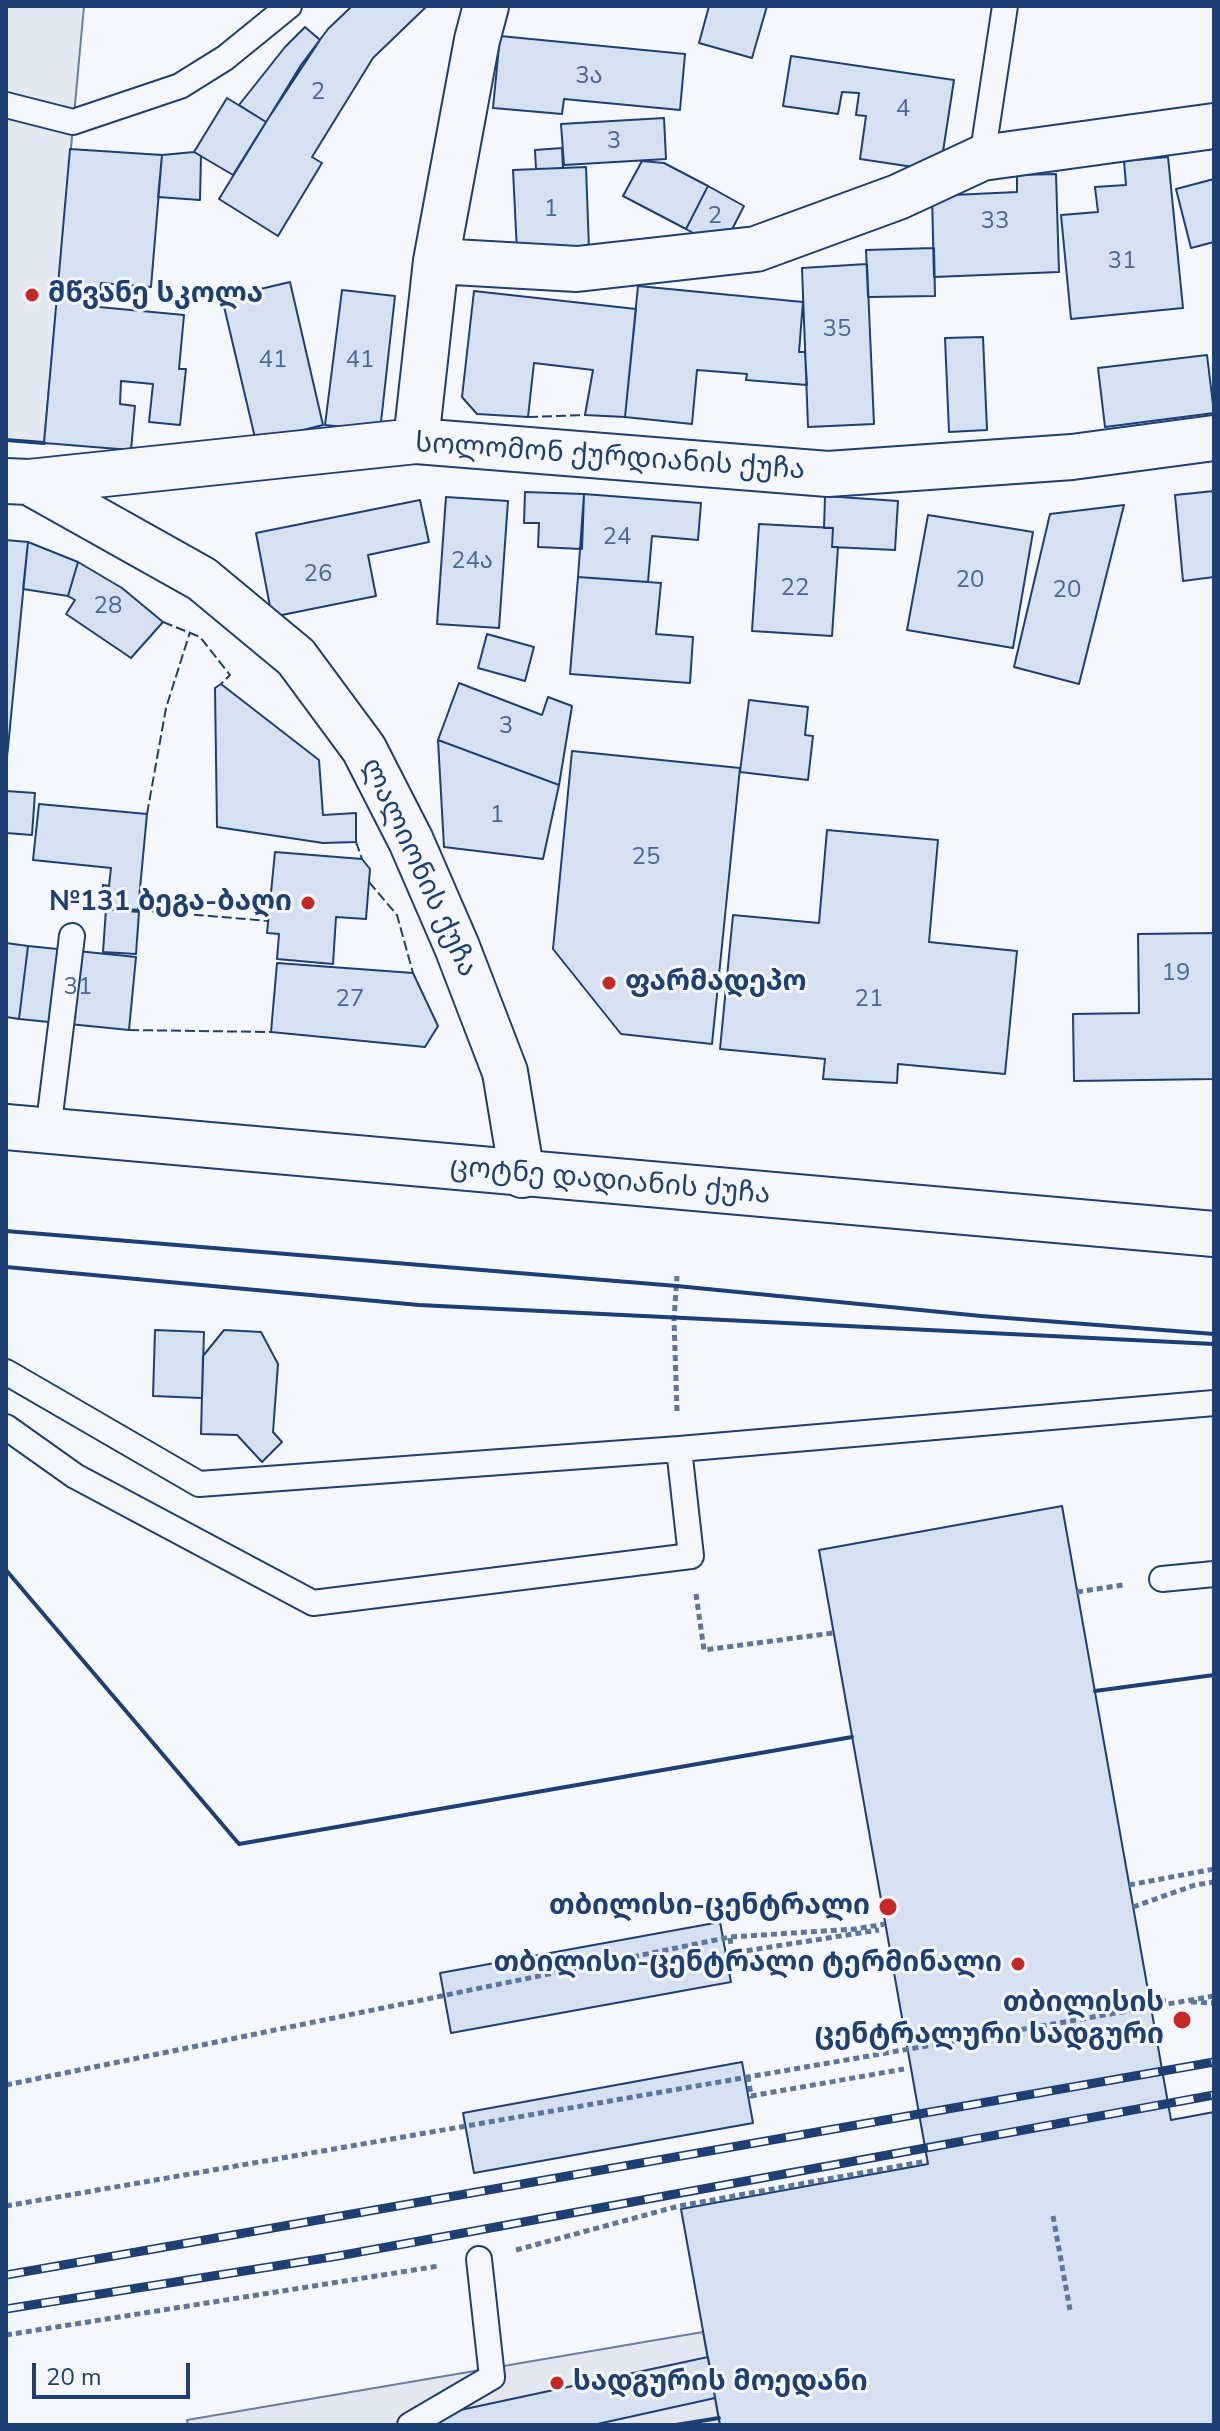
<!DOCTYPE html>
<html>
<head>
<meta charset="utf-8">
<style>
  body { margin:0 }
  #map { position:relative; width:1220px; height:2431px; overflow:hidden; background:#f4f7fb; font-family:"Nunito Sans",sans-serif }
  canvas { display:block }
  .frame { position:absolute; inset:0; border:8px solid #1d3f73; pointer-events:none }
  .scale { position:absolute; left:32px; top:2363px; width:158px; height:36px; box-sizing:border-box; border:4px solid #1d3f73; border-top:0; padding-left:10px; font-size:24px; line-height:28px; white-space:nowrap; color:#1d3f73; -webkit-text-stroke:6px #f4f7fb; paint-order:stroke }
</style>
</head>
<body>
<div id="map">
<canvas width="1220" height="2431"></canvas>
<div class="frame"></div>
<div class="scale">20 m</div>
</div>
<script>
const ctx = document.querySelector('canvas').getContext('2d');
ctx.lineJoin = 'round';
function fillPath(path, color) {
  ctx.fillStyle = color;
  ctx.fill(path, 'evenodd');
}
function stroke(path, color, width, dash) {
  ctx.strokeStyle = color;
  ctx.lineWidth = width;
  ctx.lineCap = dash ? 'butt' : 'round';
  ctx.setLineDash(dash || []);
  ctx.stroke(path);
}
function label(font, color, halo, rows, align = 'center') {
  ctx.font = font + ' "Nunito Sans","Noto Sans Georgian",sans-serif';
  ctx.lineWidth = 6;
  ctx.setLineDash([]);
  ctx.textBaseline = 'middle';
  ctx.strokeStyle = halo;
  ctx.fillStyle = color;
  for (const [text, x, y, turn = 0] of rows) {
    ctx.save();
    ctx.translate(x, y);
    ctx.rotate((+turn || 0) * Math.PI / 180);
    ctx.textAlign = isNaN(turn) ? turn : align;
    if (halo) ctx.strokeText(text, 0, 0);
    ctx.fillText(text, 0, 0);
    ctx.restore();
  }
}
const green = new Path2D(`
  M6,6H84L44,443L6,440Z`);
fillPath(green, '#e3e9f0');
stroke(green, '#687fa3', 2);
const parking = new Path2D(`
  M703,2332L720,2425H188L187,2420Z`);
fillPath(parking, '#e3e8f0');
stroke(parking, '#687fa3', 2);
const building = new Path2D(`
  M352,6H427L373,58L312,157L322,163L278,236L219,199L301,65L328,29Z
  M709,6H767L752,58L699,43Z
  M305,27L320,40L266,122L239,105L285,47Z
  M500,36L685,54L680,110L564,99L562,114L493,108Z
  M791,56L954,80L940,171L860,159L866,116L856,115L859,93L842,92L838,114L783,106Z
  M227,98L266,122L233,175L194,152Z
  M664,118L666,159L564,165L561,124Z
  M562,148L563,168L536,169L535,150Z
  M70,149L162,155L151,287L101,283L99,307L184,315L179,369H186L180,425L149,422L153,384L121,381L120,404L135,406L131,450L44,443Z
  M194,152L201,156L200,200L158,197L162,155Z
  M1168,157L1183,308L1071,319L1061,215L1098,212L1095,187L1126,185L1124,161Z
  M642,161L664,163L708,186L686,229L623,196Z
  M586,167L589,249L517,252L513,170Z
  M1056,174L1059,272L934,277L932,196L1017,192V175Z
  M1214,179V242L1191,248L1176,189Z
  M708,186L744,206L722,249L686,229Z
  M934,248L935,296L868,297L866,250Z
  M867,264L874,424L808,427L802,268Z
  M290,282L323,425L256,442L222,298Z
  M638,286L803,302L799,352H805L807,385L746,380L747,374L697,370L692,424L625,417Z
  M342,290L395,296L380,431L325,425Z
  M474,291L636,309L625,417L585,415L593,370L534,363L528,417L477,414L462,397Z
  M983,337L987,430L949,432L945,338Z
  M1207,355L1214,413L1105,427L1098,368Z
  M1214,491V577L1183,581L1175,495Z
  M525,492L584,494L582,549L538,547L539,523H524Z
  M584,494L701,503L698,540L652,536L648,582L578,577Z
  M825,496L898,501L895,550L832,547L833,528H824Z
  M446,497L508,501L499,628L437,624Z
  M420,500L429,542L368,555L376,596L272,617L256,533Z
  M1124,505L1079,684L1014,667L1050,514Z
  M928,515L1033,532L1013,648L907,630Z
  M759,524L833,528L832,547H838L832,636L752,631Z
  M6,540L28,542L6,768Z
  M28,542L78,562L68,596L23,589Z
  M78,562L122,588L163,622L131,658L66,614L75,600L68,596Z
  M578,577L661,583L656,634L693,637L690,683L570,674Z
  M487,634L534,647L525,681L478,668Z
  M459,683L542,715L548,697L572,706L559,785L438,740Z
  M221,684L319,760L323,815L356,813V842L323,843L217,827L215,688Z
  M749,700L808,707L805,735L813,736L808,780L740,772Z
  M438,740L559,785L543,859L444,847Z
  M572,751L740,768L712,1044L621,1034L553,949Z
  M6,791L35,793L32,835L6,833Z
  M39,804L147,814L138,910L101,906L103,885L109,886L111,868L33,860Z
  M827,830L938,840L929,942L1017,951L1005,1074L898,1064L897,1083L823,1079L825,1059L720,1049L733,915L819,923Z
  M275,852L362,859L370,869L366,919L336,917L333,964L277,959L279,934L267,933Z
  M106,909L139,912L136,954L103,952Z
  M1214,933V1079L1074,1081L1073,1014L1139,1013L1138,934Z
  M6,943L28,946L19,1019L6,1017Z
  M28,946L136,957L129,1030L19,1019Z
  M277,963L413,973L438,1026L425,1047L271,1032Z
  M155,1330L204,1332L202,1398L153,1396Z
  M224,1330L261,1332L278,1364L273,1432L282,1442L262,1462L237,1435L201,1434L203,1356Z
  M1062,1506L1171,2120L1214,2112V2425H720L681,2209L928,2164L819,1550Z
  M720,1922L731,1982L451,2033L440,1973Z
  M742,2062L753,2123L474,2173L463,2113Z
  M708,2357L715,2398L593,2425H439L437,2415Z`);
fillPath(building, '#d5e0f0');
stroke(building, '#1d3f73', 2);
const lane = new Path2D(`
  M6,105L73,122L180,86L225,58L289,6
  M982,158L1005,6
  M48,1131L72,936
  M6,1372L199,1484L679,1449L1214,1403
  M6,1427L75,1476L313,1603L691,1556L679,1449
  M1162,1579L1214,1574
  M410,2425L492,2377L479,2259`);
const street = new Path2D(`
  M436,261L577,269L756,249L898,197L982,158L1214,126
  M416,441L436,261L477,40L486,6
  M6,481L29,482L416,441L828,474L1072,457L1214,438
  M29,482L202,579L296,657L364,749L411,841L457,947L505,1072L522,1175`);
const primary = new Path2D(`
  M6,1127L1214,1234`);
stroke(lane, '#1d3f73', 28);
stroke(street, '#1d3f73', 48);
stroke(primary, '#1d3f73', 48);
stroke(new Path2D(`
  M677,1411L674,1319L677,1276
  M1077,1592L1123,1585
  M696,1594L704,1650L833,1633
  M1129,1885L1214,1869
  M1133,1907L1195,1885L1214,1882
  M730,1938L732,1953L879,1930
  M1150,2000L1169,2001
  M1191,2002L1214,2003
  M748,2076L751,2096L904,2069
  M6,2085L730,1937L855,1929L885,1924
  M6,2206L1214,1996
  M1053,2216L1070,2310
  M516,2250L679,2206L927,2161
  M6,2335L439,2266`), '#5e769c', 5, [6, 4]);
stroke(lane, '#f4f7fb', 24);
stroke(street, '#f4f7fb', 44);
stroke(primary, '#f4f7fb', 44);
const rail = new Path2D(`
  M6,2275L1214,2062
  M6,2309L338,2256L1214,2095`);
stroke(rail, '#1d3f73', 9);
stroke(rail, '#f4f7fb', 6, [18]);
stroke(new Path2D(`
  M528,417L585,415
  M163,622L200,637L230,675L221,684
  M147,814L166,708L190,632
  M356,842L362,859
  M369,882L397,915L413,973
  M138,910L269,921
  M129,1030L271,1032`), '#1d3f73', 2, [10, 4]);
stroke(new Path2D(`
  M6,440L44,443
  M6,1231L677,1286L981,1316L1214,1334
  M6,1267L419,1305L1214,1344
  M6,1570L239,1844L852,1737
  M1095,1691L1214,1675
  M676,2425L719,2418`), '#1d3f73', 4);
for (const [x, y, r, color] of [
  [32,295,8,"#c62828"],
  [308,903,8,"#c62828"],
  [609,983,8,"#c62828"],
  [888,1907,10,"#c62828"],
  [1018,1964,8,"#c62828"],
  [1182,2020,10,"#c62828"],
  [557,2383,8,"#c62828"]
]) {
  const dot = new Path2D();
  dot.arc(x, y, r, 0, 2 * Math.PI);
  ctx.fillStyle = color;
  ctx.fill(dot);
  stroke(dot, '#f4f7fb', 3);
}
label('24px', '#4b6792', null, [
  ["3ა",589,77],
  ["2",318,93],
  ["4",903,110],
  ["3",614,142],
  ["1",551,210],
  ["2",715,217],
  ["33",995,222],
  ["31",1122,262],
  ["35",837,330],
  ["41",273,361],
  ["41",360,361],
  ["24",617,538],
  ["24ა",472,562],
  ["26",318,575],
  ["20",970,581],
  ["22",795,589],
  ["20",1067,591],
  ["28",108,607],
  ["3",506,727],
  ["1",497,816],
  ["25",646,858],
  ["19",1176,974],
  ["31",78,988],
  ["27",350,1000],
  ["21",869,1000]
]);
label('bold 28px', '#1d3f73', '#f4f7fb', [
  ["მწვანე სკოლა",48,295,"left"],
  ["№131 ბეგა-ბაღი",292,903],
  ["ფარმადეპო",625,983,"left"],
  ["თბილისი-ცენტრალი",870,1907],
  ["თბილისი-ცენტრალი ტერმინალი",1002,1964],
  ["თბილისის",1164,2004],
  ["ცენტრალური სადგური",1164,2036],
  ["სადგურის მოედანი",573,2383,"left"]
], 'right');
label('28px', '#1d3f73', '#f4f7fb', [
  ["სოლომონ ქურდიანის ქუჩა",610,458,4],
  ["ლალიონის ქუჩა",418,868,65],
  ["ცოტნე დადიანის ქუჩა",610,1182,5]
]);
</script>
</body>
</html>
